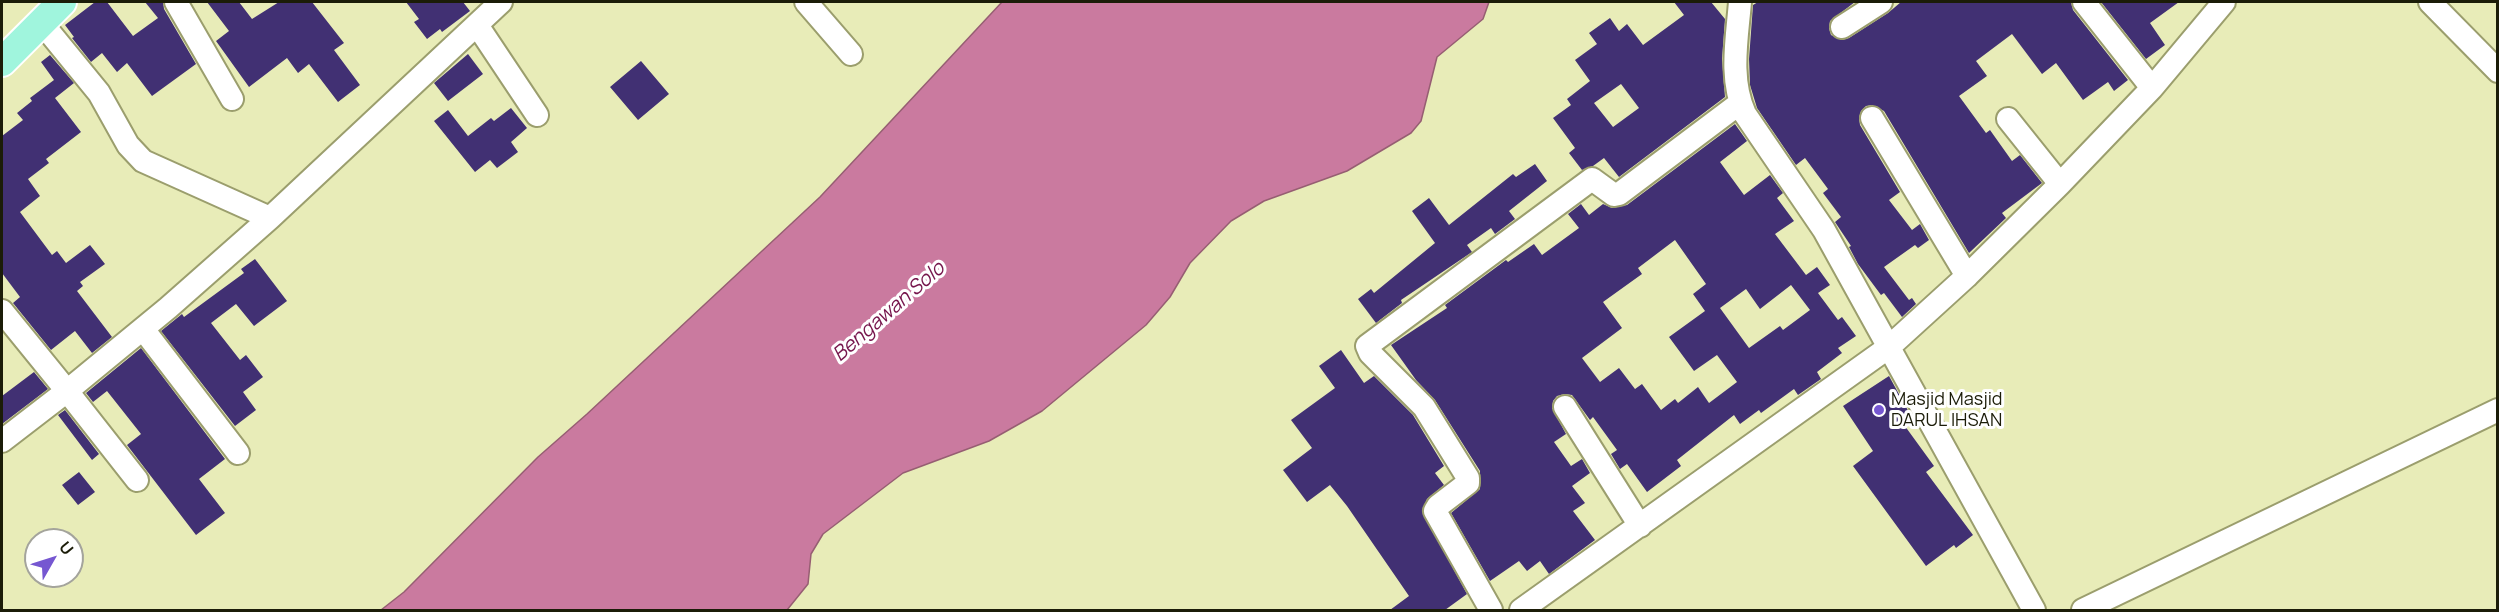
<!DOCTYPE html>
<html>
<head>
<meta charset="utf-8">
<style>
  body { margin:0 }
  #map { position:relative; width:2499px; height:612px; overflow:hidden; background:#e8ecb8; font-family:Manrope,sans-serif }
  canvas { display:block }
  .frame { position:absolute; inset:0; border:3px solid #1b1c08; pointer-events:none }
  .north { position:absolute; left:24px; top:528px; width:60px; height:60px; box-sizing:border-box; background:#fff; border:2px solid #a4a49c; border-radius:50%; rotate:51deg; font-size:16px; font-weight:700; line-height:24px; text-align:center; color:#1b1c08 }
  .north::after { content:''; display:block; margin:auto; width:21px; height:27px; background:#7657d1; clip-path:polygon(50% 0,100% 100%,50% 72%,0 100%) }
</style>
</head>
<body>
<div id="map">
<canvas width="2499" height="612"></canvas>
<div class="frame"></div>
<div class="north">U</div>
</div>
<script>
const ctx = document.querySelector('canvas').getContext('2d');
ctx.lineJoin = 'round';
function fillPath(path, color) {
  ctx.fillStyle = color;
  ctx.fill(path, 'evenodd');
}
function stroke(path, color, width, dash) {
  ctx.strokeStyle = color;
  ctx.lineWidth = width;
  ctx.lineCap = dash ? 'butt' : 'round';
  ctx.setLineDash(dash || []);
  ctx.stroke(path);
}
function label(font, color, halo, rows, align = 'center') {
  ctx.font = font + ' Manrope,sans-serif';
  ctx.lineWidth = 6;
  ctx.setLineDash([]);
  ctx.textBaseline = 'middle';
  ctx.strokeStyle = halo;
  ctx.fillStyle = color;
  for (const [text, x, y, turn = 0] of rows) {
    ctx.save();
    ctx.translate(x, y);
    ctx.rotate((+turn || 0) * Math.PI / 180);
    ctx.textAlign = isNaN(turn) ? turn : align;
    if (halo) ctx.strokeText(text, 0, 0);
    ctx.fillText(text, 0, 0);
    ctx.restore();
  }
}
const water = new Path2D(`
  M1002,2H1489L1483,19L1437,57L1421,121L1411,133L1347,171L1264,201L1231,221L1190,263L1170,297L1146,325L1042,411L989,441L903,473L823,534L811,554L808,584L787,610H381L404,592L538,457L587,414L820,197Z`);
fillPath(water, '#ca7a9f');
stroke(water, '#965e72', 1.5);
fillPath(new Path2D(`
  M95,2H107L133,36L158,18L145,2H163L164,9L196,64L152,96L127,63L117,72L102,53L91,62L72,38L74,37L65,25Z
  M207,2H239L252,19L279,2H312L344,43L334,50L360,85L338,102L309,64L298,73L287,58L249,87L216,41L229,31Z
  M406,2H463L470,11L442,32L440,29L427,39L414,22L419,19Z
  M1674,2H1711L1725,19L1722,59L1725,97L1619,177L1604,158L1593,166L1582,170L1569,153L1575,148L1553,118L1571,105L1567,99L1590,81L1575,60L1597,44L1589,33L1610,18L1619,31L1627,24L1643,45L1684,15ZM1621,84L1639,108L1613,127L1594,103Z
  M1758,2H1855L1830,21L1829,28L1831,35L1842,40L1849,38L1888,13L1901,2H2071L2073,10L2128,80L2114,91L2108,82L2083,100L2056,63L2042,74L2012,34L1976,61L1987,76L1959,96L1986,133L1990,130L2012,161L2020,155L2042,183L2002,213L2006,218L1969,253L1884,111L1872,105L1866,106L1861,111L1859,118L1860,125L1900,192L1889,200L1912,230L1920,224L1929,240L1918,248L1915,245L1884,267L1909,300L1912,298L1916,304L1902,317L1884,293L1881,295L1858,264L1849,247L1851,246L1835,222L1841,217L1823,193L1828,189L1805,158L1796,165L1757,108L1750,85L1749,59L1753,5Z
  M2101,2H2179L2150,23L2165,45L2146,59Z
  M468,54L483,74L448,101L434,83Z
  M50,55L74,83L55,98L81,132L46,159L49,163L28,179L40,196L20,212L52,255L57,251L66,263L90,245L105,264L80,282L83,286L77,291L112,337L92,353L75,331L51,350L13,303L20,297L2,273V136L23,120L17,113L32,101L30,98L54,80L41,62Z
  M641,61L669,94L638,120L610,87Z
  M511,108L527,128L511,142L518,152L497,168L490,160L475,172L434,121L448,110L468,136L491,118L494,121Z
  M1735,124L1747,141L1720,162L1744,195L1770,175L1783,193L1777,198L1794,221L1775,234L1806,275L1817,267L1830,285L1818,293L1838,320L1842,317L1856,336L1838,348L1842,353L1817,372L1821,379L1798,395L1794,389L1761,413L1759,410L1740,424L1734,415L1677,460L1681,466L1647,492L1627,464L1620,469L1611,454L1617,450L1593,417L1590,420L1572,395L1565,394L1557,396L1553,401L1552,408L1566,434L1554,442L1571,466L1582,459L1590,473L1572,486L1585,503L1573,511L1595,540L1549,574L1540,561L1527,571L1519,561L1490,581L1451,513L1480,489V471L1435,400L1416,380L1391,345L1447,308L1445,305L1506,260L1508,262L1534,244L1542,255L1579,228L1568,214L1581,204L1589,215L1603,204L1612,208L1627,205ZM1675,240L1706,284L1693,294L1705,311L1669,337L1694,371L1717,355L1737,382L1709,403L1698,387L1678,403L1675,399L1661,410L1642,384L1635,389L1619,368L1600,382L1582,358L1622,328L1603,302L1642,274L1638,268ZM1791,285L1810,310L1783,330L1780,326L1749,348L1720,308L1746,289L1760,309Z
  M1535,164L1547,181L1509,211L1515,219L1495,234L1491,228L1467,245L1472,252L1401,300L1402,303L1376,323L1358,299L1371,289L1374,293L1435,243L1412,211L1429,198L1449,225L1513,174L1516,177Z
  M255,259L287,301L254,326L236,304L211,323L240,360L246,355L263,377L243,392L256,410L235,426L161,331L182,314L184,317L244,273L241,269Z
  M141,348L225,459L199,479L225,513L196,535L127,445L141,434L107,391L93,402L86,393Z
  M1341,350L1364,383L1374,376L1413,415L1444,466L1435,473L1444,485L1427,499L1422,511L1467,594L1445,610H1390L1409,596L1347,506L1330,485L1307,502L1283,470L1312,448L1291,420L1335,388L1319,366Z
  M34,372L48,389L2,424V396Z
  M1889,376L1911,416L1902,422L1934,466L1926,472L1973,535L1956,548L1954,545L1926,566L1853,466L1873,451L1843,406Z
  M65,410L99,454L92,460L58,415Z
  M79,472L95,492L78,505L62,485Z`), '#413073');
const minor = new Path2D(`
  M176,2L232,99
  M806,2L851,54
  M1740,2C1737,39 1729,79 1745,114L1824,230L2034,610
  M2084,2L2152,88
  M2430,2L2498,71
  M41,22L99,93L128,145L143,161L270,218
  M477,25L537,115
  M1842,27L1881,2
  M1872,118L1967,276
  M2008,119L2060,184
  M2,311L67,391L168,308L270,218L501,2
  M143,329L238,453
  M1565,407L1640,526
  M2,441L67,391L137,480
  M1491,610L1435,511L1438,506L1468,483V478L1424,407L1370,353L1367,346L1592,179L1614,195L1619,194L1740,103
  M1521,610L1889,347L1967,276L2060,184L2152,88L2224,2
  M2083,610L2498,410`);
const major = new Path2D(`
  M2,62L62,2`);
stroke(minor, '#9b9e6d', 26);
stroke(major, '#fff', 32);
stroke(minor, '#fff', 22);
stroke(major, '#a0f5dd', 28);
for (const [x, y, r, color] of [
  [1879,410,6,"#7657d1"]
]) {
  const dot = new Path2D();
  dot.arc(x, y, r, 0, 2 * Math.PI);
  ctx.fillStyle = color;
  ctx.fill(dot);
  stroke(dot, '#fff', 2);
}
label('18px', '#1b1c08', '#fff', [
  ["Masjid Masjid",1891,400],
  ["DARUL IHSAN",1891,421]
], 'left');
label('italic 20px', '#76154c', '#fff', [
  ["Bengawan Solo",889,312,-41]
]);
</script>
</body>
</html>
